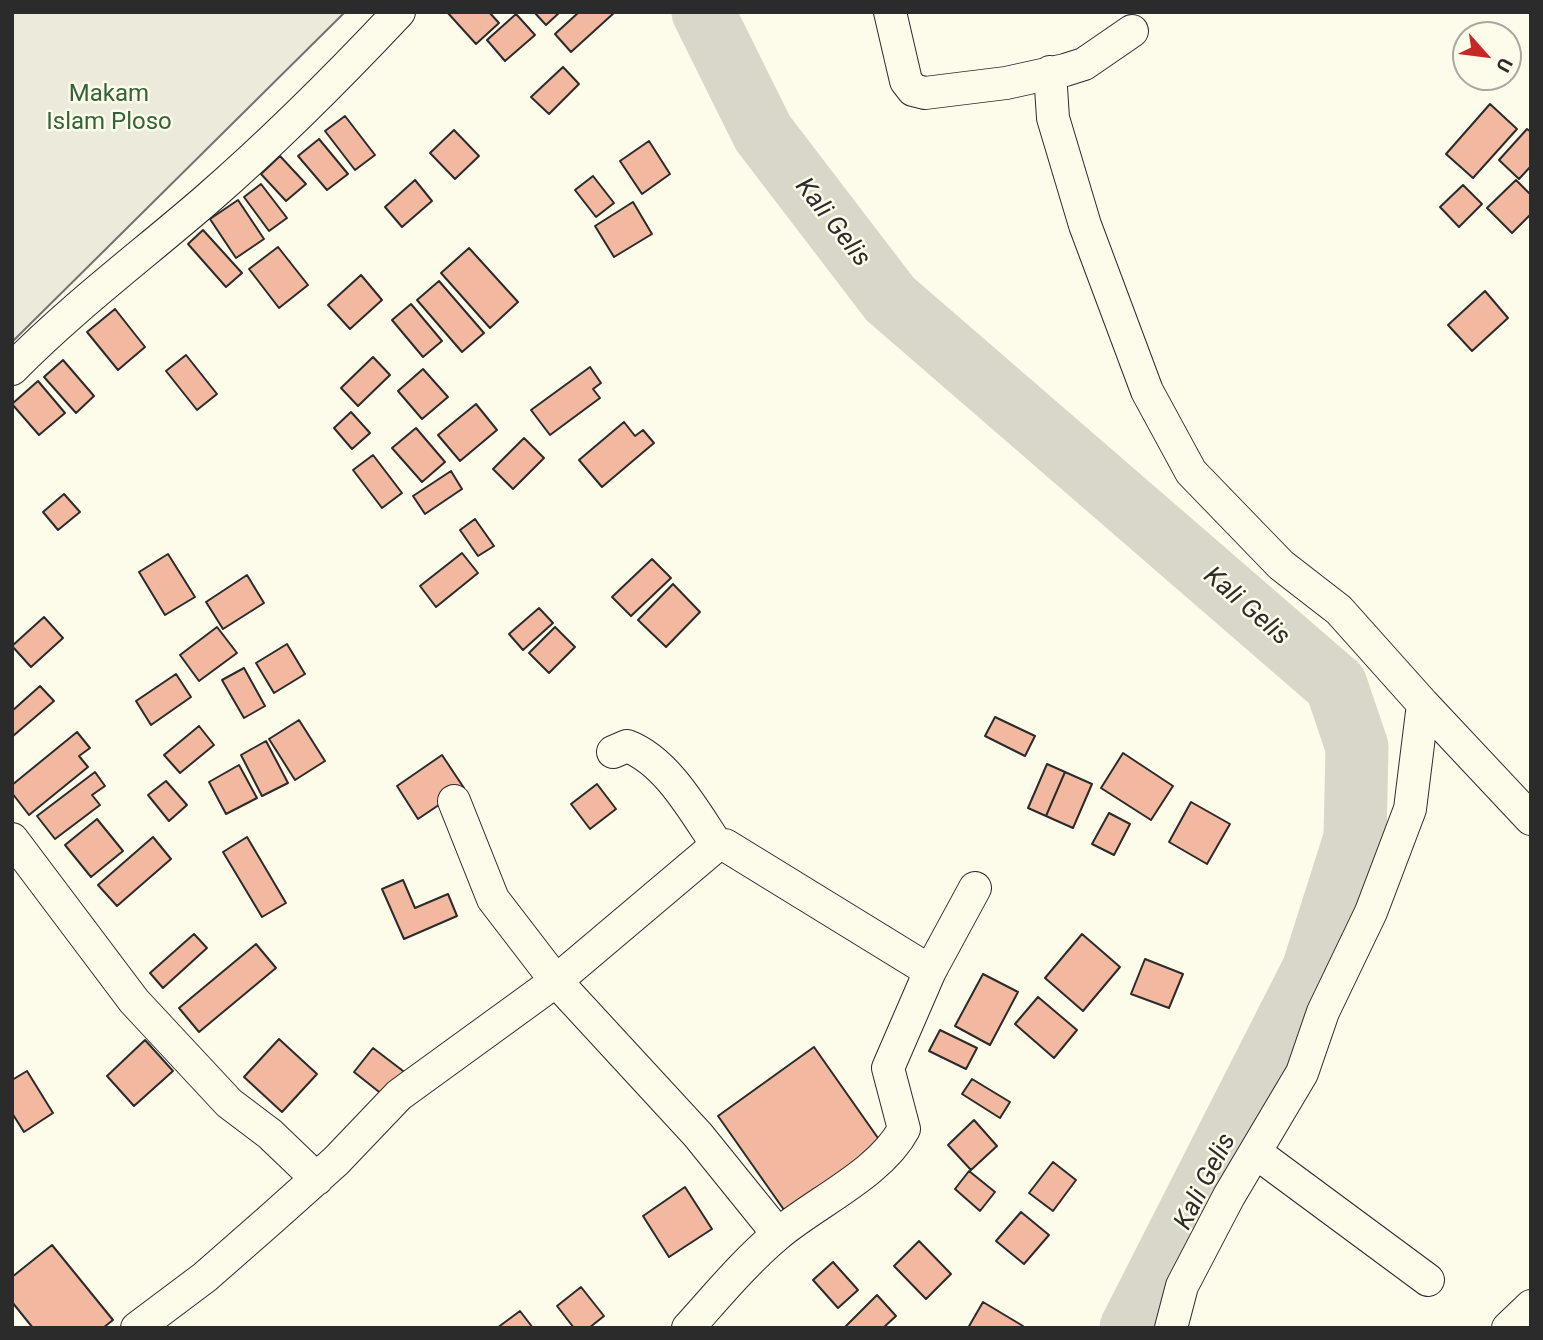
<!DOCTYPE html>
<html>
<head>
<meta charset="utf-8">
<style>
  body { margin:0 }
  #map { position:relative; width:1543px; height:1340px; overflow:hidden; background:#fdfbea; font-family:Roboto,sans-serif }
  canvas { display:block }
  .frame { position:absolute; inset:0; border:14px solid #2b2b2b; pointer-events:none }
  .north { position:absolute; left:1452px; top:21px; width:70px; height:70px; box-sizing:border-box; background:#fdfbea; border:2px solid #a9a89e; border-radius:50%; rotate:118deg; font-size:19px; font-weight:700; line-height:28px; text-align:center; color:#2b2b2b }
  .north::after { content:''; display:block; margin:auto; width:24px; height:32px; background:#c62828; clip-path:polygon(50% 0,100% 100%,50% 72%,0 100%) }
</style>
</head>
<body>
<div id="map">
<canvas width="1543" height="1340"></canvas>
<div class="frame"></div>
<div class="north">U</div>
</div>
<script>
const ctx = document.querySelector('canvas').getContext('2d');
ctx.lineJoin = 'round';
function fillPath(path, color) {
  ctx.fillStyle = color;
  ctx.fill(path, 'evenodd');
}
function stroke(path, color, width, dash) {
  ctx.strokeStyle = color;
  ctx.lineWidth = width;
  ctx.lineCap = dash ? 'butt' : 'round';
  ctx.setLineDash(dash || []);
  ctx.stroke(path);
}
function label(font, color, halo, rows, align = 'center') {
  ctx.font = font + ' Roboto,sans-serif';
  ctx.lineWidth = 5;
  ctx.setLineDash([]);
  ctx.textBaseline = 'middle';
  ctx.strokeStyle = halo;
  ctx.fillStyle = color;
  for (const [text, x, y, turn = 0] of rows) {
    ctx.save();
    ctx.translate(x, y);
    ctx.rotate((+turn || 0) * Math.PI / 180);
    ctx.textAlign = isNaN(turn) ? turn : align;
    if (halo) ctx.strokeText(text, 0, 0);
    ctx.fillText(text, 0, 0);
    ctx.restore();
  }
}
const green = new Path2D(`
  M12,12H345L12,342Z`);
fillPath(green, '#ecebdb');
stroke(green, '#74746e', 2);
stroke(new Path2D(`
  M703,12L763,133L890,299L1336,685L1357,747L1355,838L1313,970L1131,1328`), '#d8d7c9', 63);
const building = new Path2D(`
  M447,12H489L499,23L476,44Z
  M534,12H560L546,25Z
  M579,12H615L571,52L555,34Z
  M516,14L535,35L505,61L487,40Z
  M563,67L579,84L549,114L531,97Z
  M1490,104L1517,129L1473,178L1446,154Z
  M345,116L375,155L355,170L325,131Z
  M1527,129L1531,132V166L1519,179L1499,160Z
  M454,130L479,156L455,179L430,153Z
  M319,139L348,174L327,190L298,156Z
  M649,141L670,174L642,194L620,161Z
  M280,156L306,184L286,201L261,174Z
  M593,176L614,203L596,217L575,190Z
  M415,180L432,201L402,227L385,207Z
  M1516,180L1531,195V214L1512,233L1487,208Z
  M261,184L287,218L269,231L244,197Z
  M1463,185L1482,204L1459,227L1440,207Z
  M238,200L264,239L236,258L210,219Z
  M633,202L652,234L614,257L595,226Z
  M203,230L242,273L226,287L188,244Z
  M278,247L308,285L279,308L249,269Z
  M469,248L518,302L490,328L441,273Z
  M361,275L382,300L350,329L328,305Z
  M439,281L484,333L462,352L417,300Z
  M1485,291L1508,318L1472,351L1448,325Z
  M411,304L442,341L423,357L392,320Z
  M115,309L145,347L118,370L87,332Z
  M186,355L217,394L197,410L166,371Z
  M373,357L390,375L358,406L341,388Z
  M63,360L94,396L76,413L44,377Z
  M590,367L601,383L593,389L600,398L550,435L531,410Z
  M423,369L448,397L422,419L398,391Z
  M38,381L65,413L39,435L12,404Z
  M476,404L497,430L460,461L438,435Z
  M351,412L370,433L352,449L334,428Z
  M624,422L635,436L643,430L654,443L602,487L579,460Z
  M416,428L445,462L422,482L392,448Z
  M524,438L544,458L513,489L493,469Z
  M373,455L402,493L382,508L353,470Z
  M451,471L462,489L425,514L413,496Z
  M64,494L80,512L58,530L43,512Z
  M475,519L494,546L478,556L460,530Z
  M462,553L478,573L436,607L420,586Z
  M168,554L195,597L165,615L139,572Z
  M652,559L671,578L631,616L612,597Z
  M247,575L264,603L223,629L206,602Z
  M673,584L700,612L666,647L638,620Z
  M539,608L553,623L523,650L509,634Z
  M44,617L63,638L31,667L12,646Z
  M217,627L237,653L199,681L180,655Z
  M555,627L575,647L549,673L529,653Z
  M287,644L305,674L274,693L256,663Z
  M244,668L265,706L244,718L222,680Z
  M176,674L191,697L151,725L136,701Z
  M40,686L54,701L13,736L12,711Z
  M995,717L1035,736L1025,756L985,736Z
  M299,720L325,761L295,780L269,739Z
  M199,726L214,745L180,773L164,755Z
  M77,732L90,748L79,756L88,767L29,815L12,793V785Z
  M266,741L288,783L262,796L241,755Z
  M1123,753L1173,786L1151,820L1101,788Z
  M442,755L464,788L418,819L397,786Z
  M1047,764L1065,772L1046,816L1028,808Z
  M239,765L257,798L226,814L209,782Z
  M95,772L105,786L92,795L100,805L55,839L37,816Z
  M1065,772L1092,784L1073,828L1046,816Z
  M166,781L187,805L169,821L148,795Z
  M597,784L616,809L590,829L571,804Z
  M1191,802L1230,824L1207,864L1169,842Z
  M1109,813L1130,824L1114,855L1092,844Z
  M97,819L123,851L91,877L65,845Z
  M153,837L171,859L117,906L98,885Z
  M247,837L286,903L262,917L223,852Z
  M403,880L415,908L448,894L457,916L404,939L382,889Z
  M194,934L207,948L163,988L150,973Z
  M1082,934L1120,967L1083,1011L1045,978Z
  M256,944L276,968L199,1032L179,1008Z
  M1145,959L1183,974L1169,1008L1131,994Z
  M983,974L1018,992L990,1045L955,1026Z
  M1038,997L1077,1030L1054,1058L1015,1024Z
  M940,1030L977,1048L966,1069L929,1051Z
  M279,1039L317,1074L282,1112L244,1077Z
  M145,1040L173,1071L134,1106L107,1076Z
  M814,1047L885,1148L789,1217L718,1116Z
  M373,1048L407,1074L388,1099L354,1072Z
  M27,1071L53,1113L24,1132L12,1113V1080Z
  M972,1079L1010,1102L1000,1118L962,1094Z
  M974,1120L997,1146L971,1170L948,1145Z
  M1053,1162L1076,1180L1053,1211L1029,1193Z
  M969,1171L995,1192L980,1211L955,1189Z
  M685,1187L712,1229L669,1257L643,1216Z
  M1021,1212L1049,1235L1024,1264L996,1241Z
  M919,1241L951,1274L926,1299L894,1266Z
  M52,1245L113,1320L103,1328H33L12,1302V1277Z
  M833,1262L858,1290L838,1308L813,1280Z
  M581,1287L604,1316L589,1328H574L557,1306Z
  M877,1295L896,1316L883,1328H844Z
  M983,1302L1023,1326L1022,1328H968Z
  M520,1311L533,1328H497Z`);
fillPath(building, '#f2b8a0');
stroke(building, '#2b2b2b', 2);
const minor = new Path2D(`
  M890,12L906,81L913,90L925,93L1006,83L1065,70L1084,64L1132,31
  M1050,72L1053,118L1085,225L1147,391L1191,472L1281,565L1339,610L1423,704L1410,809L1371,912L1323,1012L1302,1073L1229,1196L1182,1286L1171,1328
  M12,369C72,308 140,257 205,201C273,142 337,78 399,12
  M1423,704L1531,819
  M613,752L627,746C667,761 694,811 717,845
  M454,801L493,899L556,981L717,845H725L930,971L888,1068L904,1129C880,1174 816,1202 777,1235C745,1262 717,1296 688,1328
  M12,839L134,1001L229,1103L270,1134L317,1179
  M930,971L975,888
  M1255,1152L1428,1280
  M137,1328L205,1277L270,1220L336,1161L399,1095L556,981L698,1135L778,1234
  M1508,1328L1531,1306`);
stroke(minor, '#2b2b2b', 34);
stroke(minor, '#fdfbea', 32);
label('24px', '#34623c', '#fdfbea', [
  ["Makam",109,95],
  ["Islam Ploso",109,123]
]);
label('italic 26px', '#2b2b2b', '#fdfbea', [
  ["Kali Gelis",832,223,52],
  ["Kali Gelis",1246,607,41],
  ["Kali Gelis",1206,1182,-63]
]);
</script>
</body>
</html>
